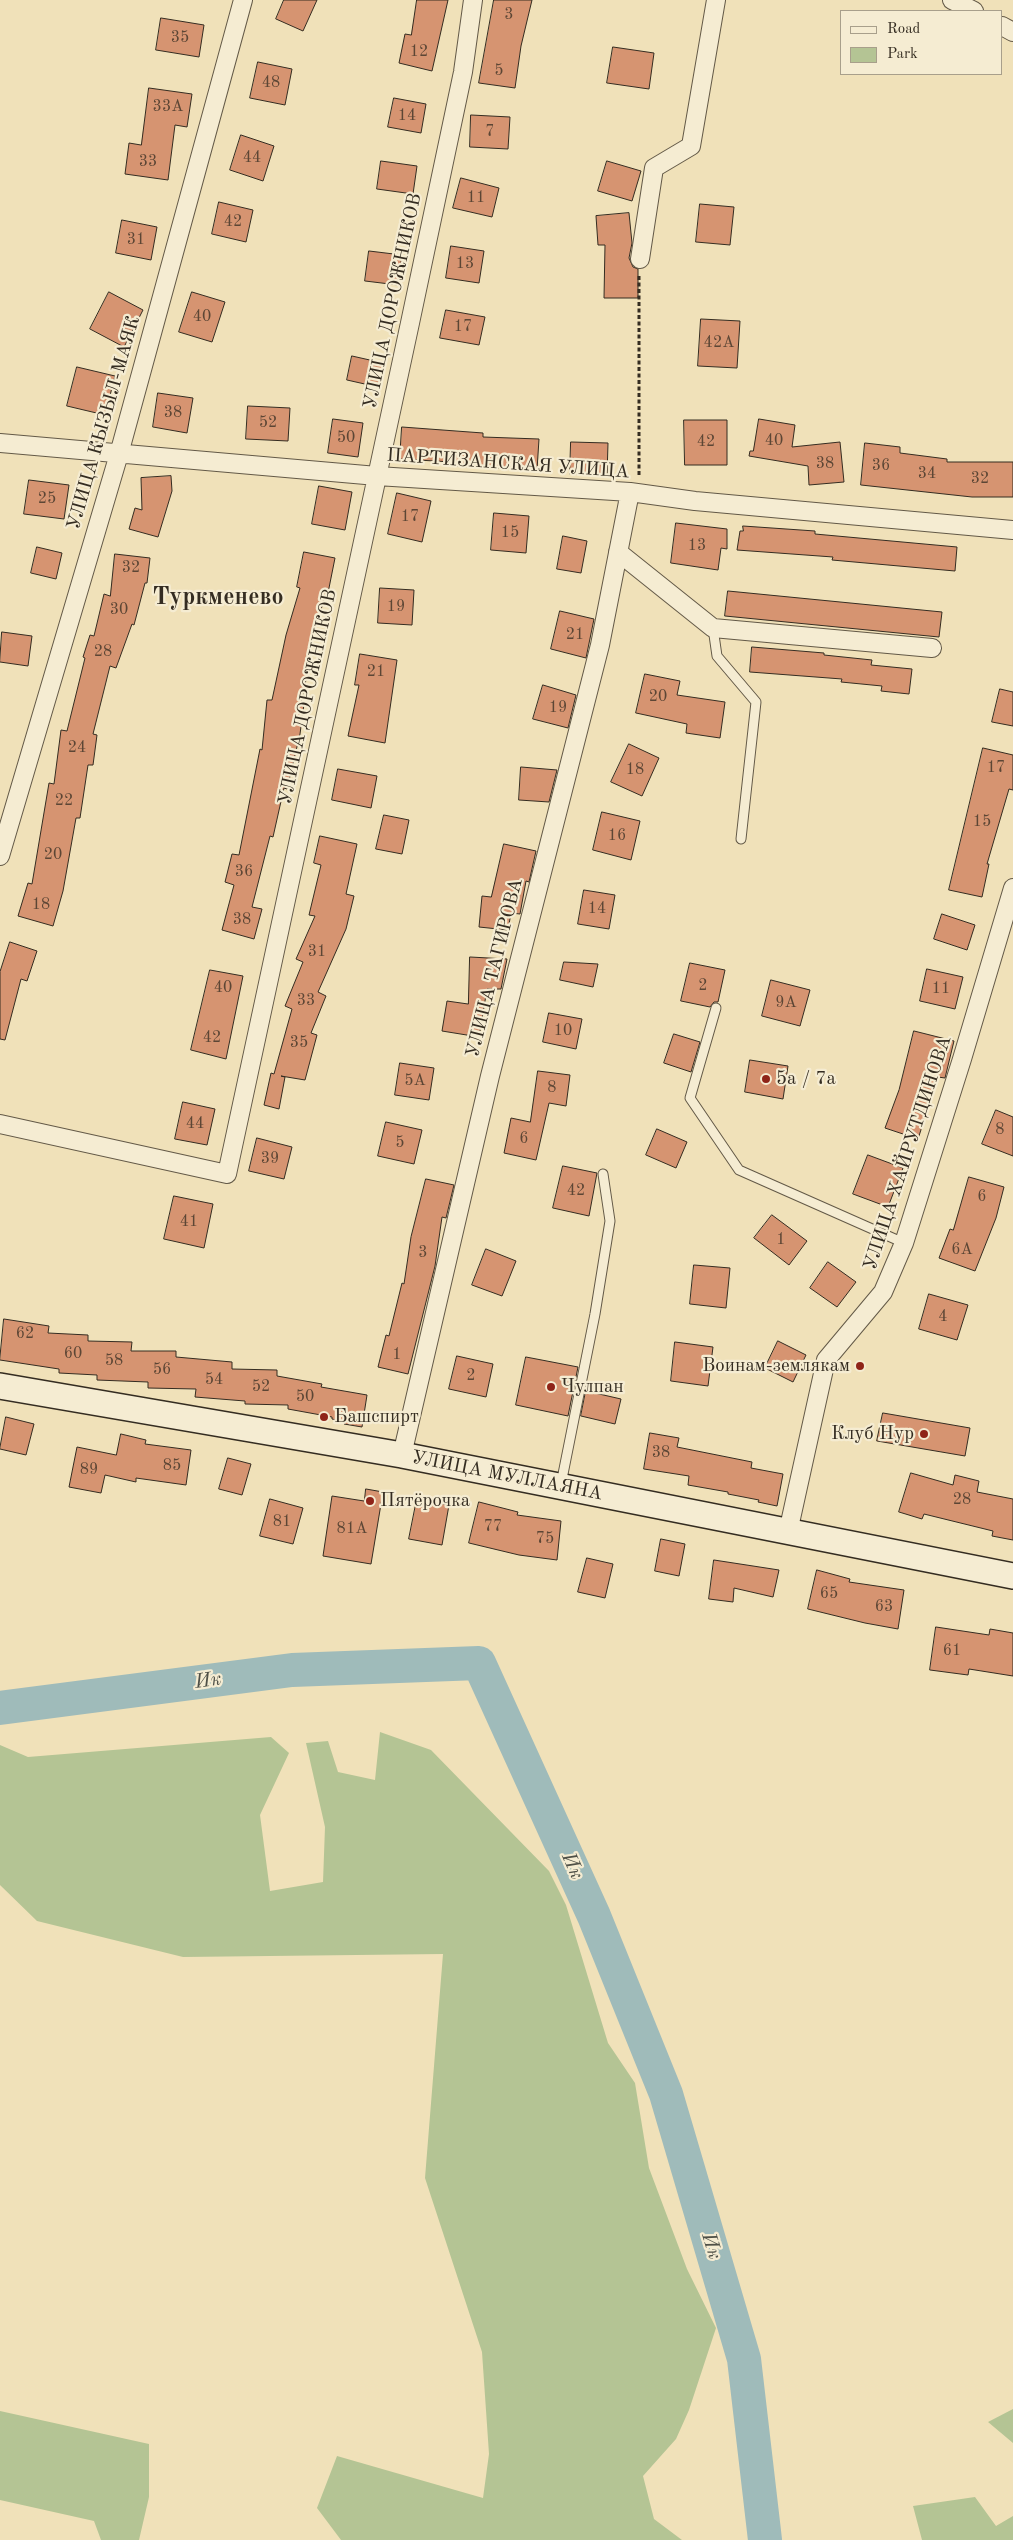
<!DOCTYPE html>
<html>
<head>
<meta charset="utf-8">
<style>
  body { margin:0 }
  #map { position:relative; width:1013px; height:2540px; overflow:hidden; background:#f0e1b9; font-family:"Old Standard TT",serif }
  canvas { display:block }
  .legend { position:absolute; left:840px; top:10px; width:162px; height:65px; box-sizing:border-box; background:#f5ecd2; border:1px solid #a89f8b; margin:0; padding:6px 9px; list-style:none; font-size:15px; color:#342c21 }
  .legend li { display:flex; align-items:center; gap:10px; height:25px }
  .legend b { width:25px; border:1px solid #a89f8b }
</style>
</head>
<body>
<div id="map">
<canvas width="1013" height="2540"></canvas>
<ul class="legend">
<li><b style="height:6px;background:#f5ecd2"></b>Road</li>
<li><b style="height:14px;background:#b4c494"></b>Park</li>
</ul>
</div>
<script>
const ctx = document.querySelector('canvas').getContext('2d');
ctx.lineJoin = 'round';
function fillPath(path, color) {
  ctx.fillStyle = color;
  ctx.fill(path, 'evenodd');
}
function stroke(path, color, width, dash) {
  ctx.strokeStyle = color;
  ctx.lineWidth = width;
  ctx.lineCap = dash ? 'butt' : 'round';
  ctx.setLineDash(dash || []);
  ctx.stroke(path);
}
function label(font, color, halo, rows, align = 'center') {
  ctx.font = font + ' "Old Standard TT",serif';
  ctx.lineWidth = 4.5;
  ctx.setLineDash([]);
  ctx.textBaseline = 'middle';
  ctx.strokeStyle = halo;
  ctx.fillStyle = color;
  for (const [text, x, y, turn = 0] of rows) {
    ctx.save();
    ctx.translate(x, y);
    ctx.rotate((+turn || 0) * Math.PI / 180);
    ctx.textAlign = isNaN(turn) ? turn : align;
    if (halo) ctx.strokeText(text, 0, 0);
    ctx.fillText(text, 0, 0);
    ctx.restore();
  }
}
fillPath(new Path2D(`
  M380,1732L431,1750L549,1871L566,1905L608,2043L635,2083L649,2168L687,2269L716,2328L689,2410L676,2439L643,2476L654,2519L682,2540H341L317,2508L337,2456L483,2498L489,2454L482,2352L425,2178L443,1954L183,1957L37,1921L0,1885V1745L28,1757L271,1737L289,1753L260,1815L270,1891L323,1882L325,1827L306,1743L328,1741L338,1772L375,1780Z
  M1013,2409V2443L988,2422Z
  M0,2411L149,2444V2497L139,2540H101L94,2521L0,2500Z
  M975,2497L996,2526L1013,2516V2540H922L913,2506Z`), '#b4c494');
stroke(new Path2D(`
  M0,1708L292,1670L479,1663L594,1916L666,2094L744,2359L765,2540`), '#9fbbba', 34);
const building = new Path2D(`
  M284,0H317L303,31L276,19Z
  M417,0H448L432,71L399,63L405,34L411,35Z
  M494,0H532L521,46L515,88L479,83Z
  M161,18L204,25L199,57L156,50Z
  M613,47L654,53L649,89L607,83Z
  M258,62L292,69L285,105L250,98Z
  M149,88L192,94L187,127L175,125L168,180L125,174L129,143L141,145Z
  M394,98L426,104L421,133L388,127Z
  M471,115L510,117L508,149L470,147Z
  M241,135L274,146L263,181L230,170Z
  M381,161L417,166L413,194L377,189Z
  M607,161L641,171L632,201L598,191Z
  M461,178L499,188L492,217L453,208Z
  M219,202L253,210L246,242L212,234Z
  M700,204L734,207L730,245L696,242Z
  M629,213L632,243L629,258L633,267L638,269V298H604L605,245H598L596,216Z
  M122,220L157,227L151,260L116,253Z
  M451,246L484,251L479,283L446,278Z
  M369,251L402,255L398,285L365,281Z
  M109,292L143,310L124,347L90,329Z
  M192,292L225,302L212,342L179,332Z
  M446,310L485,317L479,345L440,338Z
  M701,319L740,321L737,368L698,366Z
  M352,356L383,363L378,387L347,380Z
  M77,367L115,376L105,415L67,406Z
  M158,393L193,398L187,433L153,427Z
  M248,406L290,408L288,441L246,439Z
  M333,419L363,423L358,457L328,453Z
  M759,419L795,425L792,447L840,442L844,482L809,485L808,466L749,456L750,451H753Z
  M684,420H727V465H685Z
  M402,427L483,433V437L539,439L537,470L451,466L452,462L400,459Z
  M571,442L608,443L607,476L570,474Z
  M865,443L900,447V453L947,459V462H1013V497H972L861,485Z
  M171,476L172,491L158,537L129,529L135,508L142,510L141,478Z
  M29,480L69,485L64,519L24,514Z
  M319,486L352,492L345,530L312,524Z
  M397,493L431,501L422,542L388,534Z
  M494,513L529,516L526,553L491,550Z
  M676,523L727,529V549L721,548L718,570L671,563Z
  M743,526L815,531V534L957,547L955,571L832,560L833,557L737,550L740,531H743Z
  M563,536L587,541L581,573L557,569Z
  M37,547L62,553L56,579L31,573Z
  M304,552L335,558L328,593H326L306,660L310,661L301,703L304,704L300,734L287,789L284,788L273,837L270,836L252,907L262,909L254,939L222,930L234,885L225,882L232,854L239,855L260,749L262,750L267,700H272L286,635L300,588L297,587Z
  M115,554L150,558L147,583H145L134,625L132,624L116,668L110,666L93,734L97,735L93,765H88L80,818H76L63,891L53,926L18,916L28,883L32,884L49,783L54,784L61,730L67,731L85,658L83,657L90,635L94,636L104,594L110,596Z
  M380,588L414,590L412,625L378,623Z
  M728,591L942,612L939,637L725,616Z
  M560,611L594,619L586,658L551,649Z
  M2,632L32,636L28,666L0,662Z
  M752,647L824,653V655L872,660L871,665L912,669L909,694L881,691L882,686L841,682L842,679L750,672Z
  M360,654L397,660L385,743L348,736L359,685H355Z
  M645,674L680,681L677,695L725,702L720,738L686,733L687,724L636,713Z
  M543,685L576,695L568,728L533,719Z
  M1000,689L1013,692V726L992,722Z
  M629,744L659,758L642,796L611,782Z
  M983,748L1013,755V790L1009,789L987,864H989L982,897L949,890Z
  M521,767L557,770L549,802L519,800Z
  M338,769L377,776L371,808L332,800Z
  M602,812L640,821L631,860L593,850Z
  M384,815L409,820L402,854L376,849Z
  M320,836L357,844L346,894L354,896L346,929L318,992L326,996L311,1033L317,1035L305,1080L281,1076L285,1077L279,1109L264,1105L271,1073L274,1074L292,1009L285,1006L303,962L296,959L315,916L309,915L321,865L314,863Z
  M504,844L536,851L529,882L526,881L520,914L511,913L508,930L479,927L482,896L491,897Z
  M584,890L615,895L609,929L578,924Z
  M942,914L975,925L967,950L934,939Z
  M10,942L37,951L27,981L21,979L5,1040L0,1039V972Z
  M470,957L507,959L501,989H487L479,1037L442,1031L447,1001L468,1004Z
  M564,962L598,964L593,987L560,980Z
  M690,963L725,970L718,1002H714L710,1007L681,1001Z
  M927,969L963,977L955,1009L920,1001Z
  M210,970L243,976L226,1059L191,1050Z
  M771,980L810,990L800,1026L762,1016Z
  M549,1013L582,1019L576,1049L543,1042Z
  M914,1031L954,1041L945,1078L938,1077L918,1139L885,1128L899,1090Z
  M674,1034L700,1042L691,1072L664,1063Z
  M750,1060L788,1066L783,1099L745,1092Z
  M400,1063L434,1068L429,1100L395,1095Z
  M538,1071L570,1075L566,1106L549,1103L536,1160L504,1153L511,1118L530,1122Z
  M183,1102L215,1109L207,1145L175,1139Z
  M996,1110L1013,1117V1156L982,1144Z
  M386,1122L422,1130L414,1164L378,1156Z
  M657,1129L687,1142L676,1168L646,1155Z
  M257,1138L292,1147L284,1179L249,1171Z
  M868,1155L903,1168L888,1207L853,1194Z
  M563,1166L597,1173L589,1216L553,1208Z
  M969,1177L1004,1187L996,1218L975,1271L939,1258L950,1229L953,1230Z
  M426,1179L454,1185L446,1218L442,1217L435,1266L408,1374L378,1367L386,1335L389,1336L402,1283L404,1284L411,1237Z
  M174,1196L213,1204L204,1248L164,1239Z
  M772,1215L807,1241L789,1265L754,1238Z
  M486,1249L516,1261L502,1296L472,1285Z
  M828,1262L856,1282L837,1307L810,1288Z
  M694,1265L730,1268L726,1308L690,1304Z
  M929,1294L968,1305L957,1340L919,1329Z
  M4,1319L49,1326L48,1333L88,1335V1341L132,1342L131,1351H176V1357L232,1362V1369L277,1370V1376L322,1384L321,1387L367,1395L362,1427L344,1424V1422L332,1419V1417L288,1409V1405L245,1404V1401L195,1397L196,1389L148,1388V1382L97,1380V1375L59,1373V1369L0,1360Z
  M778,1341L806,1355L793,1382L765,1368Z
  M675,1342L713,1347L708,1386L671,1381Z
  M457,1356L493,1364L486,1397L449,1389Z
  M526,1357L578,1367L568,1416L516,1405Z
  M586,1391L621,1399L615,1424L581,1416Z
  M883,1413L970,1428L965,1456L877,1441Z
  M6,1417L34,1424L26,1455L0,1449Z
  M650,1433L679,1438L677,1447L752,1462L751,1468L783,1474L777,1506L758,1502L759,1500L728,1494V1492L688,1485L689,1476L644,1469Z
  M121,1434L146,1440L145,1444L191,1450L186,1485L136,1478V1482L105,1475L101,1493L69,1487L77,1447L116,1455Z
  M228,1458L251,1464L242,1495L219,1489Z
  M911,1473L953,1485L955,1475L979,1481L977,1492L1013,1499V1540L992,1536L993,1531L924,1514L922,1519L899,1512Z
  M366,1489L383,1492L371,1564L323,1556L332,1496L364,1501Z
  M270,1499L303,1508L293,1544L260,1536Z
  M417,1499L449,1505L442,1545L409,1539Z
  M479,1502L518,1512L517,1515L561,1521L557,1560L519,1555L469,1543Z
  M661,1539L685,1544L679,1576L655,1571Z
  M587,1558L613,1564L605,1598L578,1592Z
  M714,1560L779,1570L773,1597L734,1588L733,1602L709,1599Z
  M817,1570L850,1579L849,1582L904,1590L898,1629L865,1623L808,1609Z
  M936,1627L989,1635L990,1629L1013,1633V1676L969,1669L968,1675L930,1670Z`);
fillPath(building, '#d69471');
stroke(building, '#342c21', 1);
const lane = new Path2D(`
  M713,628L717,656L756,702L741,839
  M716,1008L690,1098L739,1170L904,1243
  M561,1484L595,1314L610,1221L603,1174`);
const street = new Path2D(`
  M952,0L974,11
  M1002,26L1013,32
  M640,259L654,168L691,146L716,0
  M0,443L377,476L630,492L695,501L1013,530
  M618,552L713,628L932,648
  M0,856L119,454L243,0
  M0,1124L227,1174L410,323L463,72L473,0
  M402,1455L490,1076L600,645L630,492
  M788,1532L826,1360L883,1292L904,1243L962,1059L1013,888`);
const secondary = new Path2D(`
  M0,1386L402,1455L1013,1576`);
stroke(lane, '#635947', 11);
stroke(street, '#635947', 20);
stroke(secondary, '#342c21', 28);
stroke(new Path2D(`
  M639,475V276`), '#342c21', 3, [4, 2.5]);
stroke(lane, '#f5ecd2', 9);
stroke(street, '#f5ecd2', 18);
stroke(secondary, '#f5ecd2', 25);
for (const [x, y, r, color] of [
  [766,1079,5,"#8f2418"],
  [860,1366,5,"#8f2418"],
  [551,1387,5,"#8f2418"],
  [324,1417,5,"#8f2418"],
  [924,1434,5,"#8f2418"],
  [370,1501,5,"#8f2418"]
]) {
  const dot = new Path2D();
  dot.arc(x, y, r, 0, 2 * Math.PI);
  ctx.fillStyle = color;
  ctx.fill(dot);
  stroke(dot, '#f5ecd2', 2);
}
label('16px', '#5c4635', null, [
  ["3",509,15],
  ["35",180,38],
  ["12",419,52],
  ["5",499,71],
  ["48",271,83],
  ["33А",168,107],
  ["14",407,116],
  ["7",490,132],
  ["44",252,158],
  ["33",148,162],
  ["11",476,198],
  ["42",233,222],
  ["31",136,240],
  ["13",465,264],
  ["40",202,317],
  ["17",463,327],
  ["42А",719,343],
  ["38",173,413],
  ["52",268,423],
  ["50",346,438],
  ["40",774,441],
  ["42",706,442],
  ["38",825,464],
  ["36",881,466],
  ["34",927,474],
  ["32",980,479],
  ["25",47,499],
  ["17",410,517],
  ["15",510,533],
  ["13",697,546],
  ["32",131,568],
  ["19",396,607],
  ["30",119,610],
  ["21",575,635],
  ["28",103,652],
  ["21",376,672],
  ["20",658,697],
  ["19",558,708],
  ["24",77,748],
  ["17",996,768],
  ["18",635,770],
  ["22",64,801],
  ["15",982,822],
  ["16",617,836],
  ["20",53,855],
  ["36",244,872],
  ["18",41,905],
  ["14",597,909],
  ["38",242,920],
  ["31",317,952],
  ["2",703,986],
  ["40",223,988],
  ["11",941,989],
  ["33",306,1001],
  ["9А",786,1003],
  ["10",563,1031],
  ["42",212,1038],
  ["35",299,1043],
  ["5А",415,1081],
  ["8",552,1088],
  ["44",195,1124],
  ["8",1000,1130],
  ["6",524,1139],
  ["5",400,1143],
  ["39",270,1159],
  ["42",576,1191],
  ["6",982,1197],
  ["41",189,1222],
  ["1",781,1240],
  ["6А",962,1250],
  ["3",423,1253],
  ["4",943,1317],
  ["62",25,1334],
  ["60",73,1354],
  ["1",397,1355],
  ["58",114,1361],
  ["56",162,1370],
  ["2",471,1376],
  ["54",214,1380],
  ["52",261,1387],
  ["50",305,1397],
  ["38",661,1453],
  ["85",172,1466],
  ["89",89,1470],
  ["28",962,1500],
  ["81",282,1522],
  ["77",493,1527],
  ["81А",352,1529],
  ["75",545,1539],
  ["65",829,1594],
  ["63",884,1607],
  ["61",952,1651]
]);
label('19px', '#342c21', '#f5ecd2', [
  ["УЛИЦА ДОРОЖНИКОВ",393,301,-78],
  ["УЛИЦА КЫЗЫЛ-МАЯК",104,423,-74],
  ["ПАРТИЗАНСКАЯ УЛИЦА",508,464,4],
  ["УЛИЦА ДОРОЖНИКОВ",308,697,-78],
  ["УЛИЦА ТАГИРОВА",495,968,-76],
  ["УЛИЦА ХАЙРУТДИНОВА",908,1153,-72],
  ["УЛИЦА МУЛЛАЯНА",507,1476,11]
]);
label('19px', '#342c21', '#f5ecd2', [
  ["5а / 7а",776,1079],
  ["Воинам-землякам",850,1366,"right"],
  ["Чулпан",561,1387],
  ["Башспирт",334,1417],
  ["Клуб Нур",914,1434,"right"],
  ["Пятёрочка",380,1501]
], 'left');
label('italic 20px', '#4f5047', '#f5ecd2', [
  ["Ик",208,1681,-8],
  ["Ик",572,1866,66],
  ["Ик",711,2246,73]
]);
label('bold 24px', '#342c21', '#f5ecd2', [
  ["Туркменево",218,598]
]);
</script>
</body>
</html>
